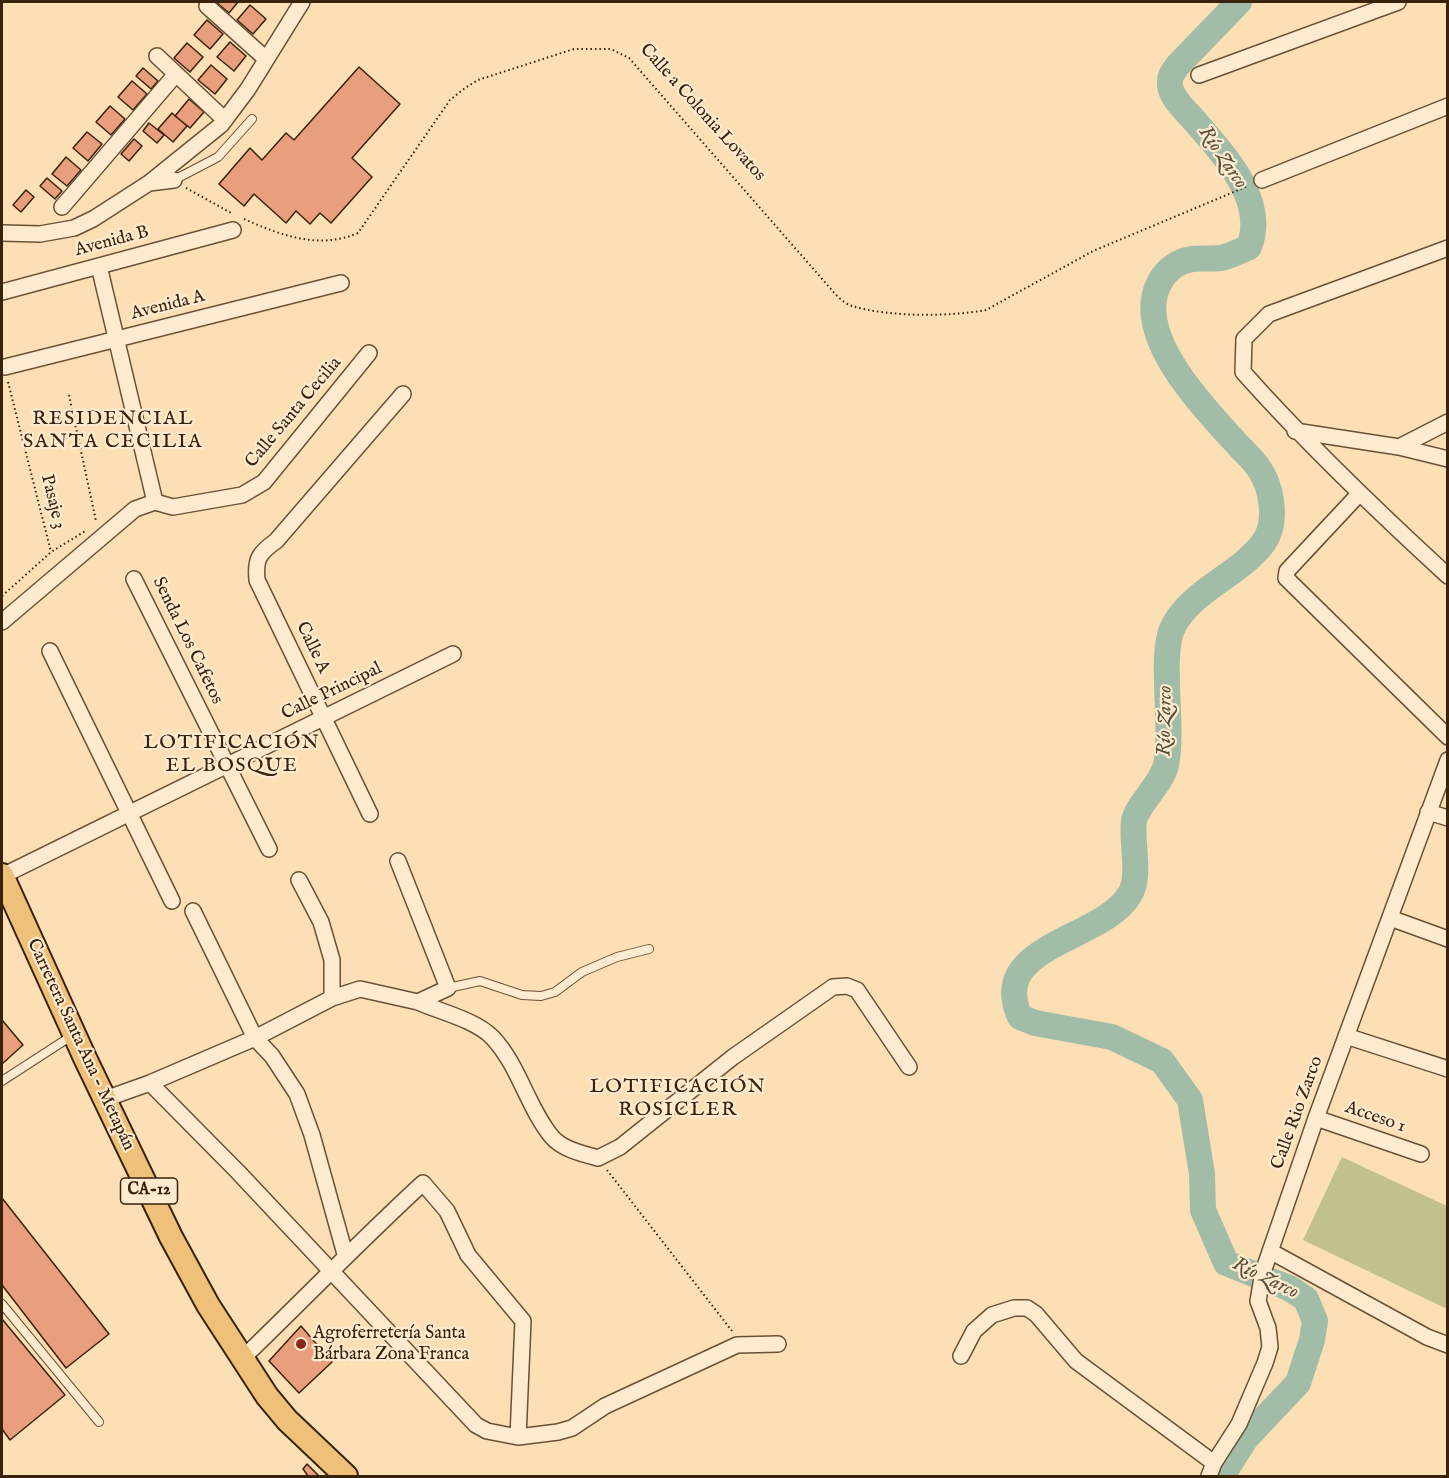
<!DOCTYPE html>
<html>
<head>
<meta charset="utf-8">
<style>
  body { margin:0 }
  #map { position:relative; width:1449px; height:1478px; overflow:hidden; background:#fddfb5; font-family:"IM FELL English",serif }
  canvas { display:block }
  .frame { position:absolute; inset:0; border:3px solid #38220a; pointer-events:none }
</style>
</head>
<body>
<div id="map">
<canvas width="1449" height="1478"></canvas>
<div class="frame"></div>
</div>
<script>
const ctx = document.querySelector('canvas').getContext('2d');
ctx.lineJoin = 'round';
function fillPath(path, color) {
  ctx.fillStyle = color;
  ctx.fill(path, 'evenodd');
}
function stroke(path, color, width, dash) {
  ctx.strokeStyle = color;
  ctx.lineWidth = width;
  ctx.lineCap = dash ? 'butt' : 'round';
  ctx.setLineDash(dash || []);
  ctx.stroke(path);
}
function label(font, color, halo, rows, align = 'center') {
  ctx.font = font + ' "IM FELL English",serif';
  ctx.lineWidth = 4.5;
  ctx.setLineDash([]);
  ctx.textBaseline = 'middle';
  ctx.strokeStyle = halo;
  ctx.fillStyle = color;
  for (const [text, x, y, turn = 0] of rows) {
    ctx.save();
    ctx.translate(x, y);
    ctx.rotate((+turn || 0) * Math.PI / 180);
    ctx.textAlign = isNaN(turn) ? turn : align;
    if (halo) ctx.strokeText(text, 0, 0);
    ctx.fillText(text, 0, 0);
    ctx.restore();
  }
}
fillPath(new Path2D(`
  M1342,1157L1447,1206V1309L1303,1240Z`), '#c1c18c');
stroke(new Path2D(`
  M1222,1476L1246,1438L1298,1383L1312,1340L1315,1321L1306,1299L1289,1288L1226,1263L1203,1210L1202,1174L1190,1100L1162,1061L1112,1037L1035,1023L1020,1017C987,944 1103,941 1130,894C1141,876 1131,841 1134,821C1136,806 1161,785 1166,765C1174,729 1159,653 1173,627C1191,590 1240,575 1264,542C1278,522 1272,486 1258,467C1253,459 1244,452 1238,445C1206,410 1142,345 1155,294C1158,283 1164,273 1174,266C1190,255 1204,260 1221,258C1231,256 1240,251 1249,247C1268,199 1221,152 1193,119C1185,110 1171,98 1170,85C1169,76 1173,72 1178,65L1239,2`), '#a1bda8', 26);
const building = new Path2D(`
  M216,2H238L229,13Z
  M250,5L266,19L253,34L237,20Z
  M207,20L223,34L210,49L194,35Z
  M230,42L246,56L234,71L217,57Z
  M187,43L203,57L190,72L174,58Z
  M211,65L227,79L215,94L198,80Z
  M359,67L400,104L352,158L372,177L331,223L320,213L310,224L296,211L286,223L254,194L244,206L219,184L250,148L262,160L286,133L294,140Z
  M143,68L158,81L151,89L136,76Z
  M132,81L147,94L133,110L118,97Z
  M189,99L204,112L190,128L175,116Z
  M110,106L125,119L111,135L96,122Z
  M172,113L187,126L173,142L158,129Z
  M149,123L164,135L157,143L143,131Z
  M87,132L102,144L88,161L73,148Z
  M134,139L142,146L129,161L121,154Z
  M66,157L81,170L67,186L52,174Z
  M47,178L62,191L55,199L40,186Z
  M26,190L34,197L21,212L13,205Z
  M2,1020L23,1045L2,1064Z
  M2,1198L109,1334L66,1368L2,1285Z
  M2,1319L65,1395L10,1440L2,1429Z
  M301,1326L332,1362L299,1393L269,1361Z
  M307,1464L319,1476H308L303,1469Z`);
fillPath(building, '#e99f7d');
stroke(building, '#38220a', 1.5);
const service = new Path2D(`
  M174,180L218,157L252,119
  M448,988L480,981L522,995L541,996L555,992L582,972L617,957L649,949
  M2,1081L73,1035
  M2,1304L99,1422`);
const minor = new Path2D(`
  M207,6L266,59
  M157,56L225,120
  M1199,75L1398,2
  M1262,180L1448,106
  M149,183L221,125L248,89L302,2
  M62,207L176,74
  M2,233L40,234L74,228L93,219L149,183L174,180
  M1448,248L1269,314L1244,339L1243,372C1307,444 1376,510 1448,576
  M99,266L155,502
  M2,292L233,230
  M5,367L341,283
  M1295,431L1399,447L1448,459
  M1399,447L1448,422
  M1359,494L1287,571L1286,578L1448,737
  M134,579L269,849
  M2,622L135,509L155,502L173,507L242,495L264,482L369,353
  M50,651L172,901
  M1428,812L1448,818
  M370,814L257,580C255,559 259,553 276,541L403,394
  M2,876L453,654
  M193,911L255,1038L272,1056L297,1094L312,1135L345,1254
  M1390,918L1448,939
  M332,998L360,989L418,1002L448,988L398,861
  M418,1002C441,1012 476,1020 493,1038C519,1066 528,1108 552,1137C562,1149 583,1154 598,1158L620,1147L733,1057L833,987L847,986L857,990L909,1067
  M1346,1036L1448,1069
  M150,1083L238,1172L476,1425L487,1431L518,1437L558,1432L572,1428L605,1406L737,1345L778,1344
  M105,1099L150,1083L255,1038L332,998V960L321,922L299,880
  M1316,1118L1421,1154
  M1270,1251L1427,1337L1448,1345
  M961,1356L974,1331L992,1315L1014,1308H1027L1036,1314L1076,1361L1214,1463
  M244,1357C304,1299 362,1239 423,1183L447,1211L468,1255L523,1321L518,1437
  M1209,1476L1214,1463L1239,1424L1265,1363L1270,1347L1268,1328L1258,1301L1263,1272L1316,1118L1448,760`);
const primary = new Path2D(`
  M2,875L85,1058L171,1237L208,1305L267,1396L287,1420L346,1476`);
stroke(service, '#695135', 10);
stroke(minor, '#695135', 18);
stroke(primary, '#38220a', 26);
stroke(new Path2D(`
  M186,188L233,214
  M244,219C280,235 319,250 358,233L450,100L465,88L478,80L574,49H611L629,58L830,288C836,295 843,303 852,306C889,317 948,317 986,310L1093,251L1248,186
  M8,382L51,552
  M69,395L96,521
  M2,596L51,552L87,530
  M607,1170L732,1331`), '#38220a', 2, [1.5, 3]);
stroke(service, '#feeacf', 8);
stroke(minor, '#feeacf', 15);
stroke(primary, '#eec07a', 22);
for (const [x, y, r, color] of [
  [301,1344,6,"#8f2418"]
]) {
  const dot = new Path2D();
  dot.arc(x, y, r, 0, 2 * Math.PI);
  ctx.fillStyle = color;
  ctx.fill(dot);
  stroke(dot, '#feeacf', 2);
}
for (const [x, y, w] of [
  [149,1191,57]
]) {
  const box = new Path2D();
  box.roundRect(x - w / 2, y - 13, w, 26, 4.5);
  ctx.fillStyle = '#feeacf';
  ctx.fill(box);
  stroke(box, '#38220a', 1.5);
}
label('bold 16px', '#38220a', null, [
  ["CA-12",149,1191]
]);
label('18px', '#38220a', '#feeacf', [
  ["Calle a Colonia Lovatos",702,113,48],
  ["Avenida B",112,242,-15],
  ["Avenida A",168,306,-14],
  ["Calle Santa Cecilia",294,413,-50],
  ["Pasaje 3",52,502,76],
  ["Senda Los Cafetos",187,641,64],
  ["Calle A",312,648,64],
  ["Calle Principal",332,692,-26],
  ["Carretera Santa Ana - Metapán",80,1045,65],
  ["Calle Rio Zarco",1298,1113,-70],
  ["Acceso 1",1375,1118,19]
]);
label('18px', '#38220a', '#feeacf', [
  ["Agroferretería Santa",313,1334],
  ["Bárbara Zona Franca",313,1355]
], 'left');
label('italic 20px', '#585039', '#feeacf', [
  ["Río Zarco",1222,158,56],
  ["Río Zarco",1166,721,-89],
  ["Río Zarco",1265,1279,26]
]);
ctx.letterSpacing = '1.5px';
label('20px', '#38220a', '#feeacf', [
  ["RESIDENCIAL",113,420],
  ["SANTA CECILIA",113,443],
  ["LOTIFICACIÓN",232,744],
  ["EL BOSQUE",232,767],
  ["LOTIFICACIÓN",678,1088],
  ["ROSICLER",678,1111]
]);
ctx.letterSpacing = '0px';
</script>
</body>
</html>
